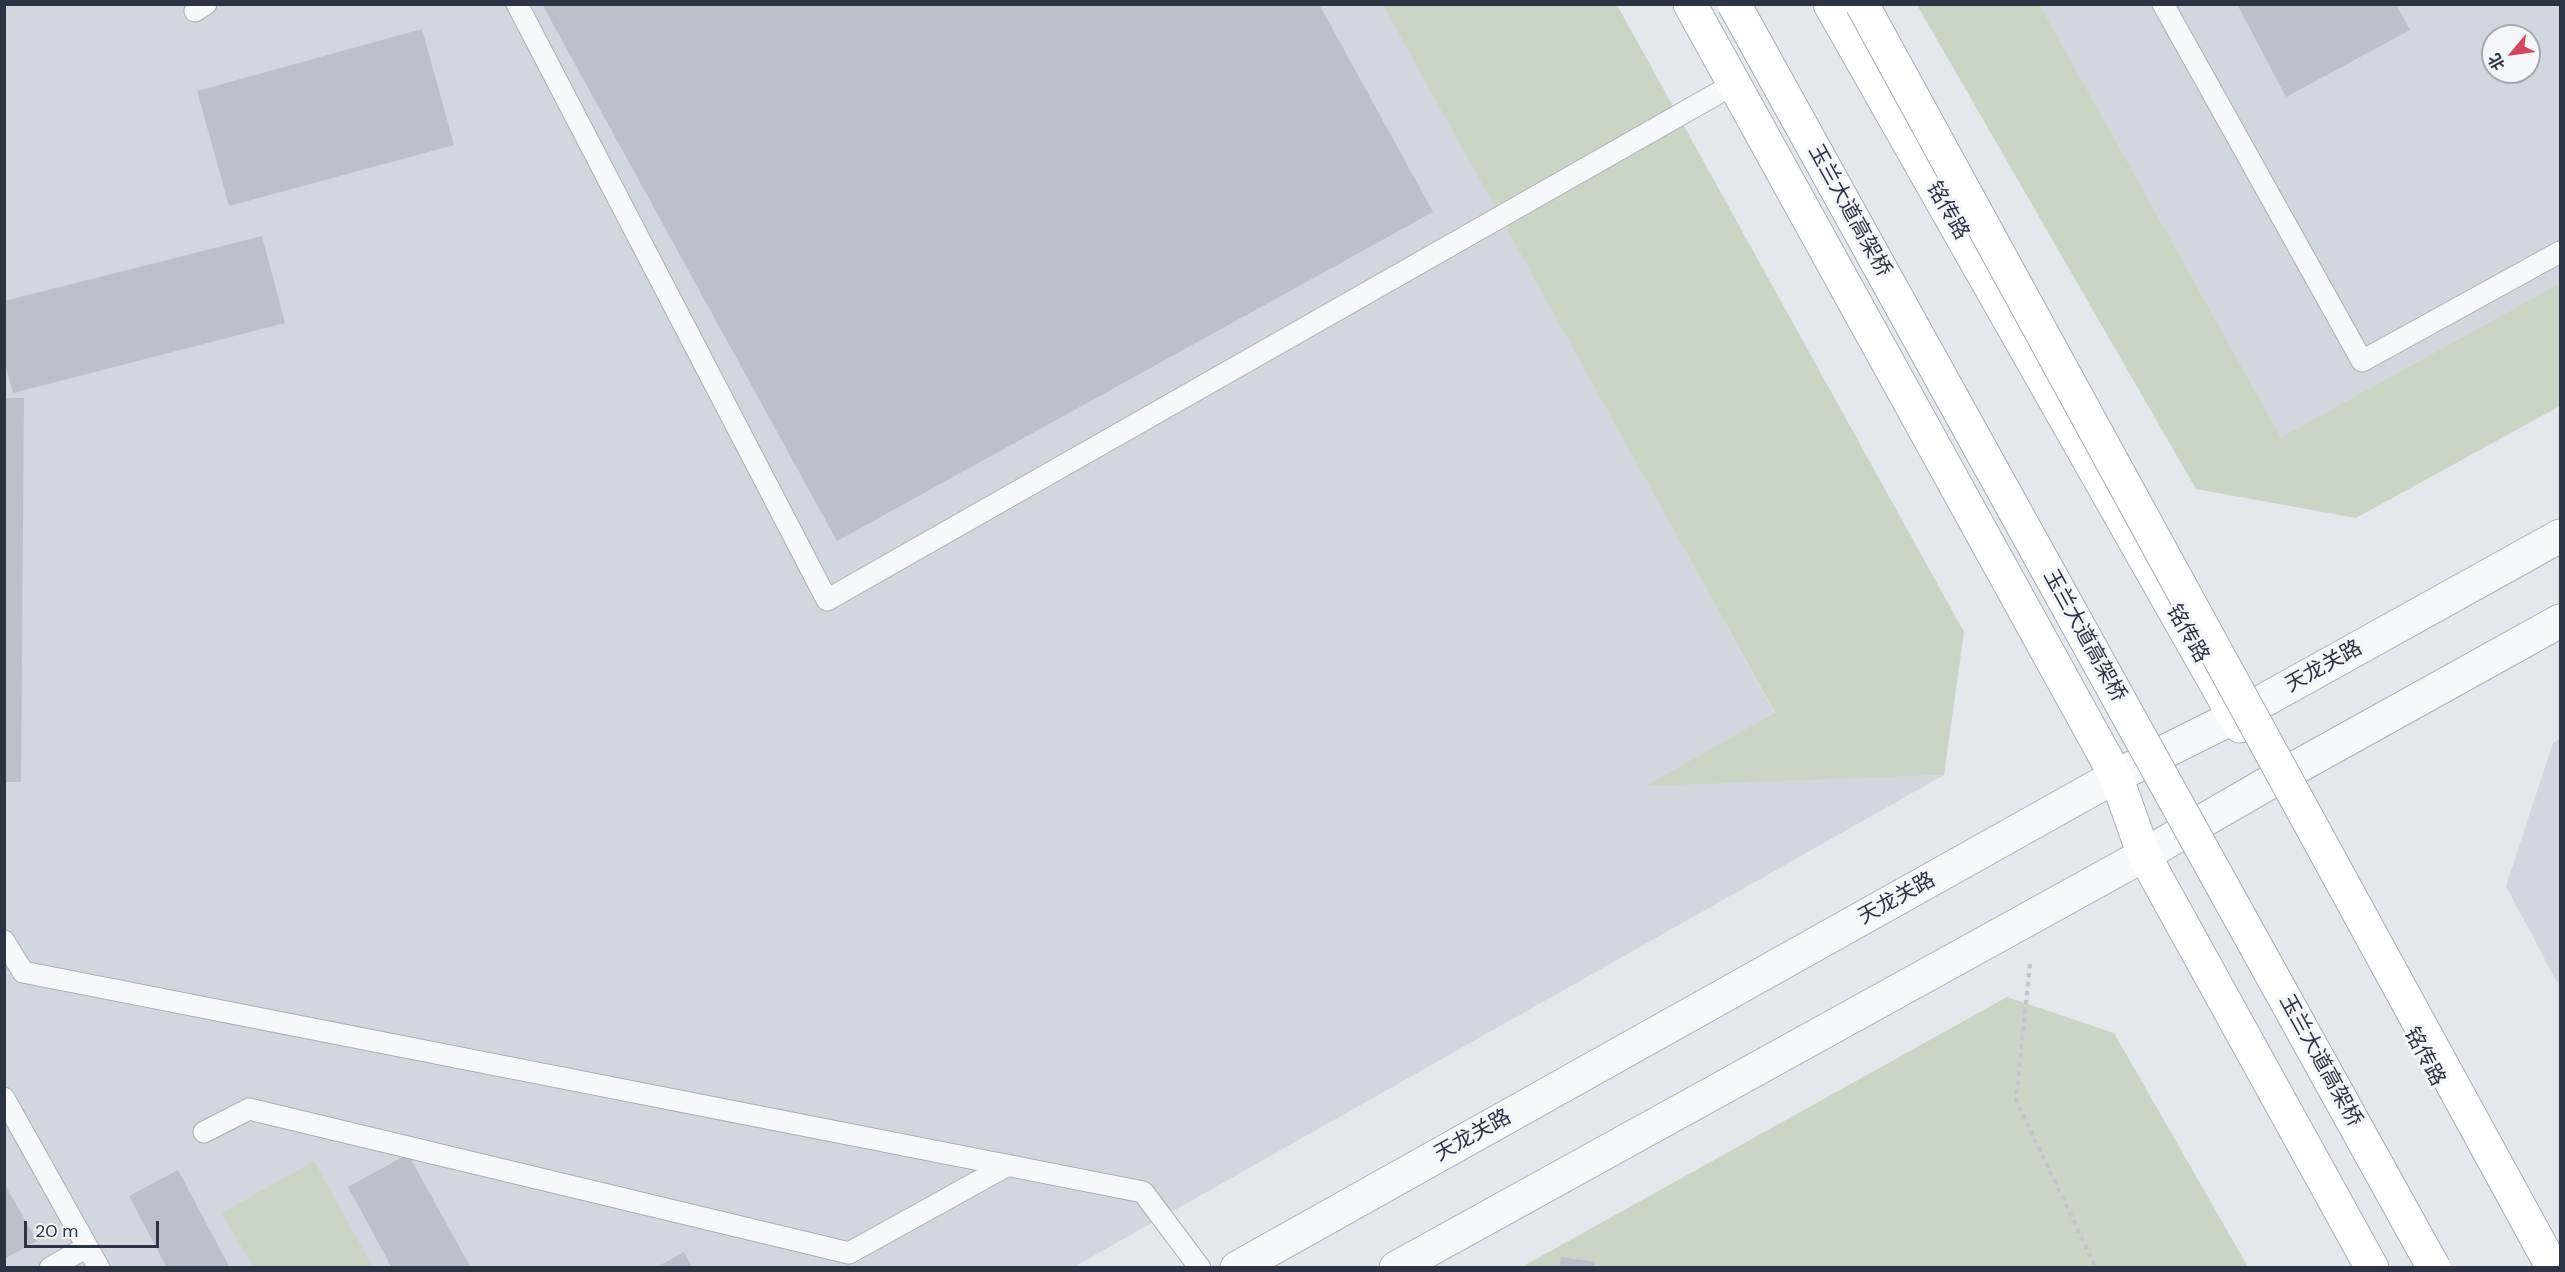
<!DOCTYPE html>
<html>
<head>
<meta charset="utf-8">
<style>
  body { margin:0 }
  #map { position:relative; width:2565px; height:1272px; overflow:hidden; background:#e4e7ec; font-family:"DM Sans","Noto Sans SC",sans-serif }
  canvas { display:block }
  .frame { position:absolute; inset:0; border:6px solid #2b3445; pointer-events:none }
  .north { position:absolute; left:2481px; top:24px; width:60px; height:60px; box-sizing:border-box; background:#f4f6f9; border:2px solid #a4a8b1; border-radius:50%; rotate:241deg; font-size:16px; font-weight:700; line-height:24px; text-align:center; color:#2b3445 }
  .north::after { content:''; display:block; margin:auto; width:21px; height:27px; background:#d1495b; clip-path:polygon(50% 0,100% 100%,50% 72%,0 100%) }
  .scale { position:absolute; left:24px; top:1221px; width:135px; height:27px; box-sizing:border-box; border:3px solid #2b3445; border-top:0; padding-left:8px; font-size:18px; line-height:21px; white-space:nowrap; color:#2b3445; -webkit-text-stroke:4px #f4f6f9; paint-order:stroke }
</style>
</head>
<body>
<div id="map">
<canvas width="2565" height="1272"></canvas>
<div class="frame"></div>
<div class="north">北</div>
<div class="scale">20 m</div>
</div>
<script>
const ctx = document.querySelector('canvas').getContext('2d');
ctx.lineJoin = 'round';
function fillPath(path, color) {
  ctx.fillStyle = color;
  ctx.fill(path, 'evenodd');
}
function stroke(path, color, width, dash) {
  ctx.strokeStyle = color;
  ctx.lineWidth = width;
  ctx.lineCap = dash ? 'butt' : 'round';
  ctx.setLineDash(dash || []);
  ctx.stroke(path);
}
function label(font, color, halo, rows, align = 'center') {
  ctx.font = font + ' "DM Sans","Noto Sans SC",sans-serif';
  ctx.lineWidth = 6;
  ctx.setLineDash([]);
  ctx.textBaseline = 'middle';
  ctx.strokeStyle = halo;
  ctx.fillStyle = color;
  for (const [text, x, y, turn = 0] of rows) {
    ctx.save();
    ctx.translate(x, y);
    ctx.rotate((+turn || 0) * Math.PI / 180);
    ctx.textAlign = isNaN(turn) ? turn : align;
    if (halo) ctx.strokeText(text, 0, 0);
    ctx.fillText(text, 0, 0);
    ctx.restore();
  }
}
fillPath(new Path2D(`
  M5,5H1385L1775,714L1647,785L1944,775L1074,1267L5,1268Z
  M2040,5H2560V283L2281,437ZM2493,36H2529V72H2493Z
  M2560,738V988L2506,886L2553,743Z`), '#d2d6de');
fillPath(new Path2D(`
  M1383,5H1617L1964,632L1944,775L1645,786L1775,713Z
  M1917,5H2040L2281,437L2560,283V406L2356,518L2196,489Z
  M2007,997L2114,1033L2248,1267L1520,1268Z
  M314,1161L373,1267H253L222,1213Z`), '#c9d6c5');
fillPath(new Path2D(`
  M542,4H1319L1433,212L837,541Z
  M2237,4H2396L2410,30L2286,97Z
  M422,29L454,145L229,206L197,91Z
  M262,236L285,323L13,393L4,360V301Z
  M4,398H24L21,782H4Z
  M408,1154L471,1268H392L348,1187Z
  M178,1170L230,1268H167L129,1196Z
  M4,1183L37,1241L4,1259Z
  M684,1252L693,1268H655Z
  M1561,1257L1595,1262L1594,1268H1559Z`), '#bbc0ca');
const service = new Path2D(`
  M517,4L827,600L1734,84
  M2163,4L2362,361L2560,252
  M195,11L206,4
  M4,941L23,972L1143,1192L1200,1268
  M4,1098L99,1268
  M204,1132L249,1109L849,1253L1008,1165
  M50,1268L87,1247`);
const tertiary = new Path2D(`
  M1237,1268L2116,776L2234,717L2560,536
  M1396,1268L2144,855L2277,778L2560,621`);
const secondary = new Path2D(`
  M1690,4L2116,776L2144,855L2372,1268
  M1830,4L2240,726`);
stroke(service, '#a9aeb7', 23);
stroke(tertiary, '#a9aeb7', 35);
stroke(secondary, '#a9aeb7', 35);
stroke(new Path2D(`
  M2030,964L2016,1100L2096,1268`), '#c2c5cb', 4, [4.5, 4.5]);
stroke(service, '#f7f8fa', 21);
stroke(tertiary, '#f7f8fa', 33);
stroke(secondary, '#fff', 33);
const primaryBridge = new Path2D(`
  M1734,4L2434,1268
  M1862,4L2553,1268`);
stroke(primaryBridge, '#a3abb8', 35, []);
stroke(primaryBridge, '#fff', 33);
label('21px', '#2b3445', '#f4f6f9', [
  ["玉兰大道高架桥",1849,211,61],
  ["铭传路",1947,211,60],
  ["铭传路",2187,634,60],
  ["玉兰大道高架桥",2084,636,61],
  ["天龙关路",2324,667,-29],
  ["天龙关路",1897,899,-29],
  ["铭传路",2424,1057,62],
  ["玉兰大道高架桥",2320,1061,61],
  ["天龙关路",1473,1136,-29]
]);
</script>
</body>
</html>
